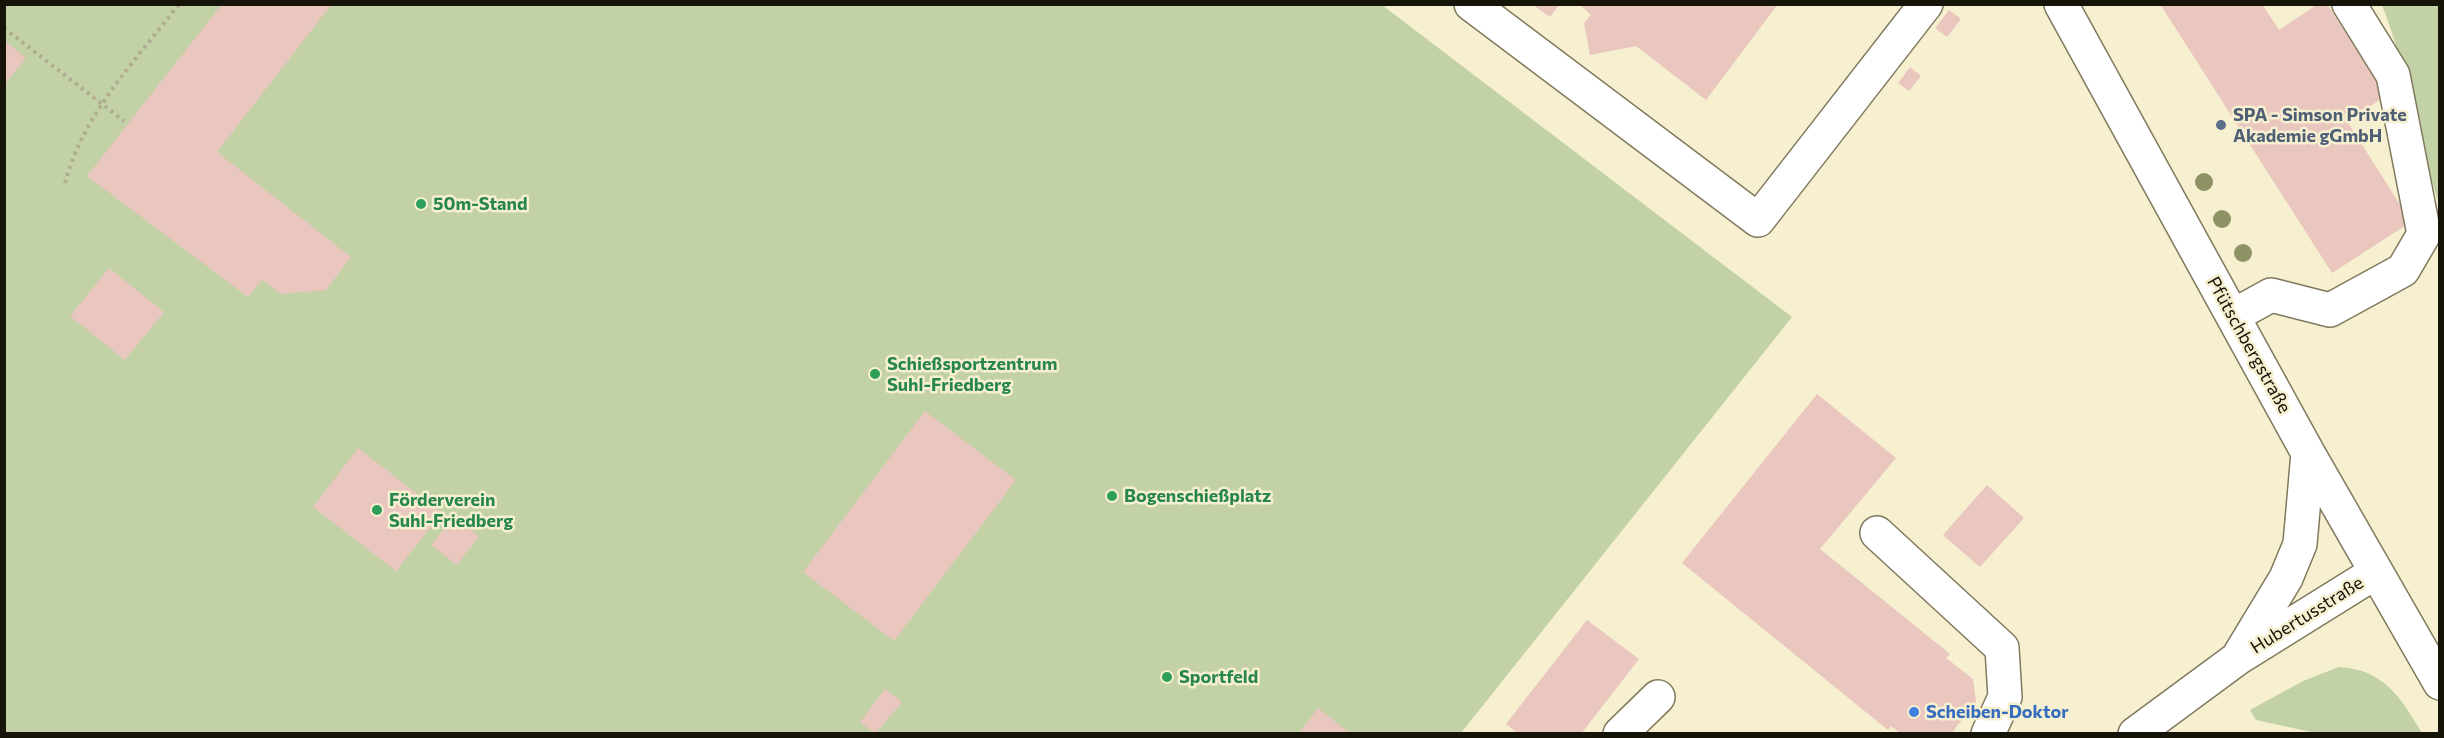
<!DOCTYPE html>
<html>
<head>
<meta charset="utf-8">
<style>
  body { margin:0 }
  #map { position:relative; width:2444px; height:738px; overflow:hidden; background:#f6efd0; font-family:Commissioner,sans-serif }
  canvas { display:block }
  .frame { position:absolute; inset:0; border:6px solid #161309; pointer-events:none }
</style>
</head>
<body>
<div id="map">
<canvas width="2444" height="738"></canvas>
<div class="frame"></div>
</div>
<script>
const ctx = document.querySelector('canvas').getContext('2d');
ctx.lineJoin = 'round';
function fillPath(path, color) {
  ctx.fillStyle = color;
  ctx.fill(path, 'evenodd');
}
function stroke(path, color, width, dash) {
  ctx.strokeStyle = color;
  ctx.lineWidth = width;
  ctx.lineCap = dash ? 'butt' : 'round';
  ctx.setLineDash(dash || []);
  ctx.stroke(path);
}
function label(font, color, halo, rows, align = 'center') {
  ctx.font = font + ' Commissioner,sans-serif';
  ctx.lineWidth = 5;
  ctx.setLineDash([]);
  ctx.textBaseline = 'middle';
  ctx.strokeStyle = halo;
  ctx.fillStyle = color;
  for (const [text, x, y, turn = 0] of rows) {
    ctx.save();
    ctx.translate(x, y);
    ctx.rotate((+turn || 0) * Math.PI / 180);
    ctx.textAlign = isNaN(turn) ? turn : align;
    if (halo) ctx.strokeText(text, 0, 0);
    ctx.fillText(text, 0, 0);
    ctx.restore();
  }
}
fillPath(new Path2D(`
  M5,5H1382L1792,317L1461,733H5Z
  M2382,5H2439V204C2418,139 2407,69 2382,5Z
  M2339,667C2385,670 2400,697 2422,733H2316L2256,720L2250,710L2303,681Z`), '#c3d1a6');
fillPath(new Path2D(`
  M222,4H332L217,152L351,257L326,290L281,294L262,280L248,297L87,176Z
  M1579,4H1778L1706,100L1636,46L1590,55L1584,23L1591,15Z
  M2160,4H2262L2279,30L2318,4H2327L2386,96L2347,121L2411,222L2332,273Z
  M1533,5H1559L1550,17Z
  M1949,10L1961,19L1947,37L1935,28Z
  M4,40L26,58L4,85Z
  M1910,67L1921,76L1909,91L1898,83Z
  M109,268L164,312L125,360L70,316Z
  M1817,394L1896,458L1820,549L1950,654L1946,658L1973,679L1976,702L1951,734H1901L1891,726L1888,730L1682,563Z
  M925,411L1016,480L894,641L803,572Z
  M358,448L442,513L396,571L313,507Z
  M1987,485L2024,518L1980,567L1943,535Z
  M454,516L479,536L457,565L431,545Z
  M1587,620L1639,659L1581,734H1519L1506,724Z
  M885,689L902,702L875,734L860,722Z
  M1318,708L1351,734H1298Z`), '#e9c6be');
const minor = new Path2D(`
  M1471,4L1758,220L1926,4
  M2061,4L2308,453L2440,683
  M2233,316L2271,295L2330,310L2403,270L2424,234L2393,75L2349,4
  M1877,533L2002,648L2005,697L1988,734
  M2240,654L2286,578L2300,544L2308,453
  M1620,734L1658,697
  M2135,734L2238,658L2376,572`);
stroke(minor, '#80795d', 36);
stroke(new Path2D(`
  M4,28L124,121
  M65,183C83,114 136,60 179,4`), '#afaa91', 4, [3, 4.5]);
stroke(minor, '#fff', 33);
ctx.fillStyle = '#8e9265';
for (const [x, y] of [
  [2204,182],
  [2222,219],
  [2243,253]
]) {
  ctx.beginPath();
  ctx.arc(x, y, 9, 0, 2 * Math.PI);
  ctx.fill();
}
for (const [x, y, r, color] of [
  [2221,125,6,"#5c6f8a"],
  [421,204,6,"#2e9e5b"],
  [875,374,6,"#2e9e5b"],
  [1112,496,6,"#2e9e5b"],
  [377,510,6,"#2e9e5b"],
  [1167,677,6,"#2e9e5b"],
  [1914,712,6,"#3f7fe0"]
]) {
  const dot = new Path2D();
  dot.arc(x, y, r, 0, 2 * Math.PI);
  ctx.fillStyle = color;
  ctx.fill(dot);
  stroke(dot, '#f6efd0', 2);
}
label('bold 18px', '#4e5e75', '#f6efd0', [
  ["SPA - Simson Private",2233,115],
  ["Akademie gGmbH",2233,136]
], 'left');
label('bold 18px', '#27864d', '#f6efd0', [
  ["50m-Stand",433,204],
  ["Schießsportzentrum",887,364],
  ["Suhl-Friedberg",887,385],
  ["Bogenschießplatz",1124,496],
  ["Förderverein",389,500],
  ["Suhl-Friedberg",389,521],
  ["Sportfeld",1179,677]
], 'left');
label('18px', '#161309', '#f6efd0', [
  ["Pfütschbergstraße",2249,345,61],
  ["Hubertusstraße",2307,615,-32]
]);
label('bold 18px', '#366cbe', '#f6efd0', [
  ["Scheiben-Doktor",1926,712]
], 'left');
</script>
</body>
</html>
